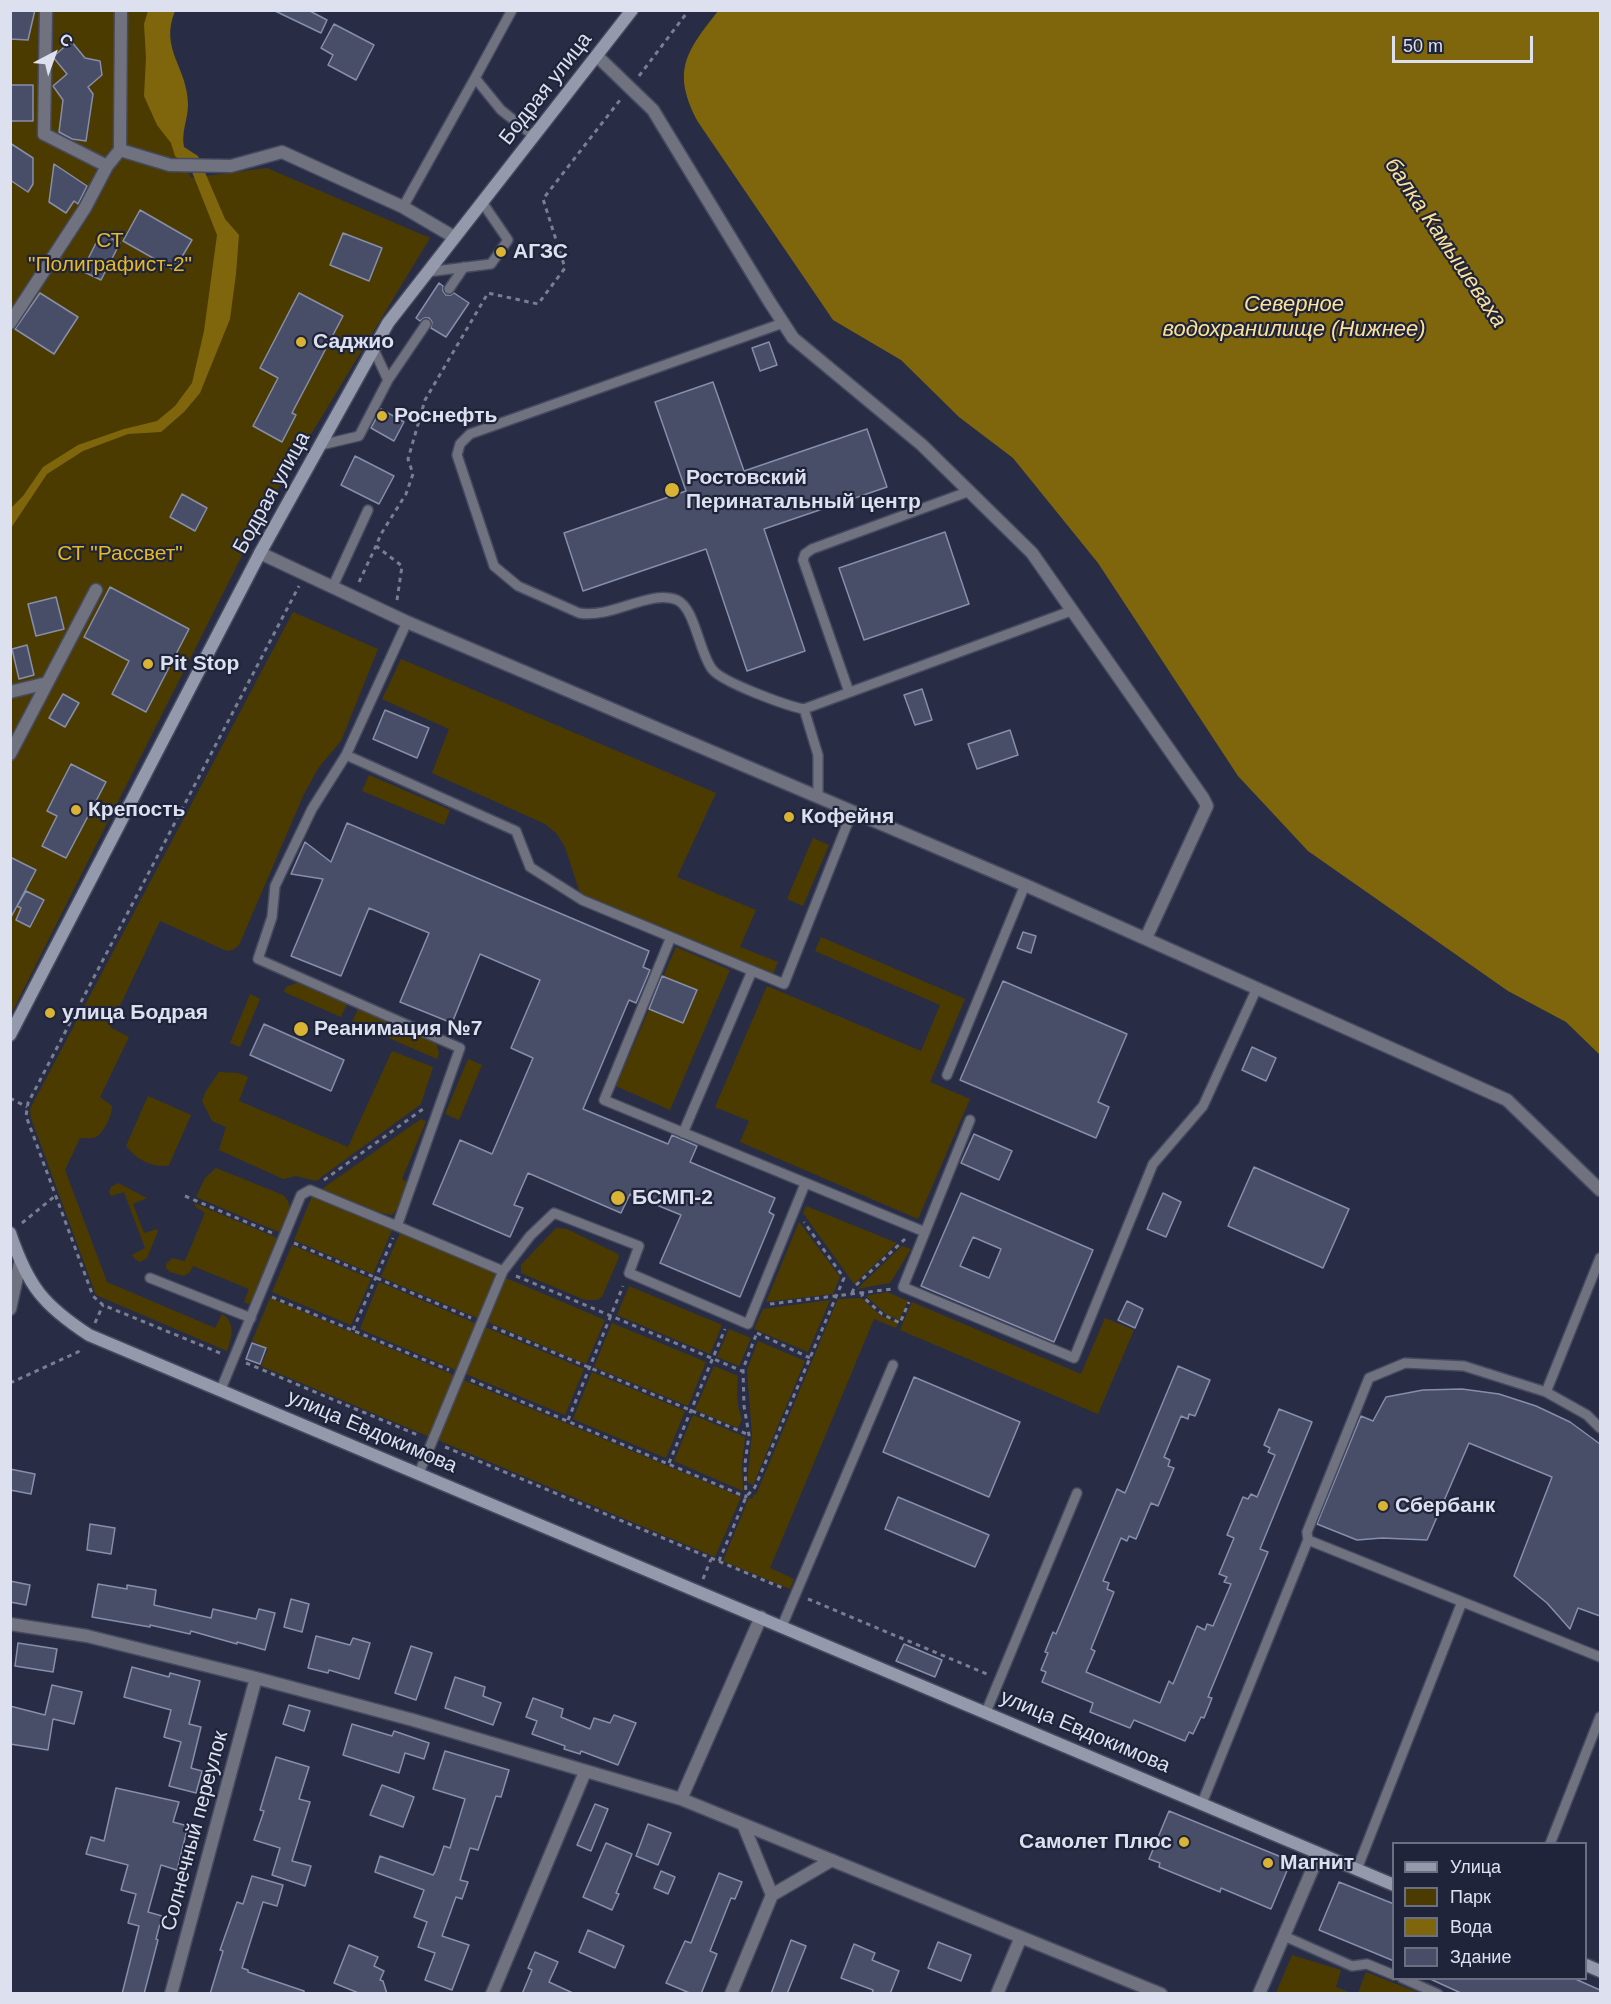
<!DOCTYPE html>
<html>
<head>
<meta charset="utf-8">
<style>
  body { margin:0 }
  #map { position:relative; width:1611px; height:2004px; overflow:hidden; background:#282d45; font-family:Helvetica,sans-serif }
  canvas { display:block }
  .frame { position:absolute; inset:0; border:12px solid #dce0ef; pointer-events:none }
  .legend { position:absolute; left:1392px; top:1842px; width:195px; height:138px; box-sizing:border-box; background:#1f243a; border:2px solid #6b6f82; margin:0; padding:8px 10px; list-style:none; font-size:18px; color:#dce0ef }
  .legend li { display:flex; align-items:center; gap:12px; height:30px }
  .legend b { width:30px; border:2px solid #6b6f82 }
  .north { position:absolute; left:24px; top:24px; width:60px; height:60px; -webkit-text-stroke:4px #1f243a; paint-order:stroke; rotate:41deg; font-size:16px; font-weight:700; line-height:24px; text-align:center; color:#dce0ef }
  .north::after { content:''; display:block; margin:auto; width:21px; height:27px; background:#dce0ef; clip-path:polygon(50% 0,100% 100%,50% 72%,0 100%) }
  .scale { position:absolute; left:1392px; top:36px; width:141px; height:27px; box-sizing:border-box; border:3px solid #dce0ef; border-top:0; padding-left:8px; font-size:18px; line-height:21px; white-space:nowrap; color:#dce0ef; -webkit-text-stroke:4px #1f243a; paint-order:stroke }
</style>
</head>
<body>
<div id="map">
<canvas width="1611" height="2004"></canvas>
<div class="frame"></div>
<ul class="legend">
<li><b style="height:8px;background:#9499ac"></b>Улица</li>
<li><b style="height:16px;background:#4c3b00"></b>Парк</li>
<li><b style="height:16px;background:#7f660d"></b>Вода</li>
<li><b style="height:16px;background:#484e67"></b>Здание</li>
</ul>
<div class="north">С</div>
<div class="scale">50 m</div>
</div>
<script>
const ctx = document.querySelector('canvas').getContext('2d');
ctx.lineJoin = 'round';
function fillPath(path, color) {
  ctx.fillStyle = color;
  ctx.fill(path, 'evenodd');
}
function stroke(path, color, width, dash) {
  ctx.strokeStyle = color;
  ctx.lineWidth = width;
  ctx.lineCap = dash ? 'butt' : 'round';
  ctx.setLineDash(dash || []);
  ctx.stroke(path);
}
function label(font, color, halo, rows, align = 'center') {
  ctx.font = font + ' Helvetica,sans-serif';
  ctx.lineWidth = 4.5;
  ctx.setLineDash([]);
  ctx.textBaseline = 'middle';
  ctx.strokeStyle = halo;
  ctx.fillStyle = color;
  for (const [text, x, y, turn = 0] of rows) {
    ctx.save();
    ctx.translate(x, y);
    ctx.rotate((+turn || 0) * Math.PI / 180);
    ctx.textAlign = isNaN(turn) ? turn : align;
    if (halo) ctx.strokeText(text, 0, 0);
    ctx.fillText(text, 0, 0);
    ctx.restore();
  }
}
fillPath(new Path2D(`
  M11,11H148L172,136L191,178L267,168L430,238L264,512L11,1014Z
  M293,612L378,649L341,741L319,767L304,794L239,945L233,950L227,951L160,921L110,1027L129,1037L100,1097L112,1106C112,1115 104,1133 96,1137C91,1139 86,1138 80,1138L65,1170L107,1282L215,1328L222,1314C236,1323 232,1337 227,1351L96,1295L31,1118L30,1109Z
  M401,659L716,793L677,877L756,910L740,947L778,962L773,974L580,893L565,847L557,834L545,824L432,773L449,729L382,699Z
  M369,775L450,810L444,825L362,791Z
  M813,838L829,845L803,906L787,899Z
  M821,937L965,999L930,1082L970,1099L918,1219L740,1142L749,1121L715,1107L767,986L921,1051L940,1005L815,951Z
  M676,947L730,970L670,1110L616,1086Z
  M297,983L347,1004L341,1017L284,992L286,987Z
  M250,994L260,999L240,1047L230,1043Z
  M358,1009L436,1043L439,1053L437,1059L352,1022Z
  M392,1051L433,1067L421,1104L316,1181L296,1176L283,1179L219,1150L226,1127L212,1121L202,1101L206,1091L219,1072L238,1073L248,1077L239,1101L348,1147Z
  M468,1059L482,1065L459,1120L445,1114Z
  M148,1096L191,1115L169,1165C153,1169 136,1159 126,1146Z
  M421,1119L426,1121L402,1179L409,1183L400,1206L392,1215L380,1213L322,1189Z
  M216,1168L283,1195C296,1206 285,1219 279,1232L196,1197L205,1178Z
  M118,1183L147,1198L133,1204L144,1233L157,1229L158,1231L147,1258L140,1262L136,1260L132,1255L145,1248L124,1192L111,1196L109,1192L111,1187Z
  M312,1196L392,1230L373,1274L294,1240Z
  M194,1203L277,1238L251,1302L248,1304L244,1302L249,1289L193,1266L190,1272L184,1276L170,1272L166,1268V1264L172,1258L185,1261L205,1213L196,1207Z
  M806,1206L897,1243L854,1284L803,1213Z
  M799,1222L840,1277L833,1294L766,1302Z
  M556,1228L567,1229L618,1254L619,1257L602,1297L597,1300H585L521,1273V1265Z
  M400,1233L498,1275L480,1319L381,1277Z
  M292,1245L371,1279L351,1325L272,1292Z
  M902,1246L911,1249L890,1283L857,1289Z
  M506,1278L605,1320L586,1364L488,1322Z
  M379,1282L477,1324L458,1371L360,1329Z
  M629,1286L722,1325L710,1354L617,1315Z
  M887,1292L908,1301L899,1320L887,1315L866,1296Z
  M270,1298L456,1376L430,1437L261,1366L268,1349L252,1341Z
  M861,1298L881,1316L898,1323L896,1328L874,1319L770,1568L794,1579L790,1589L723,1561L749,1498L752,1499L754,1494L756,1495L838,1299Z
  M830,1300L808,1352L754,1329L763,1309Z
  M912,1302L1081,1374L1105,1318L1134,1330L1098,1414L900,1330Z
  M612,1323L706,1362L688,1406L594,1367Z
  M485,1327L584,1369L565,1415L466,1374Z
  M729,1329L751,1338L739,1366L717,1357Z
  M758,1341L805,1361L753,1485L747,1482L752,1434L747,1370Z
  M714,1366L738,1376C737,1391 736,1406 742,1419L738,1428L695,1410Z
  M592,1372L685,1411L666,1458L573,1419Z
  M463,1380L741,1497L715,1557L438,1440Z
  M693,1415L745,1437L742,1464L743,1491L674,1461Z
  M1292,1955L1341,1970L1336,1987L1351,1993H1276Z
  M1366,1972L1419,1993H1358Z`), '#4c3b00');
fillPath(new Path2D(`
  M148,11H175C159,50 188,67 188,105C188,119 181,132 184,147L198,156L225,219L239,235L236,274L230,319L200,393L184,412L161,432L128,434L83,451L47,474L11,528V508L23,496L43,467L78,445L124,429L157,421L175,406L192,383L204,331L217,235L192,172L175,156L171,143L157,125L144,96L146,58L144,24Z
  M718,11H1600V1055L1566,1022L1508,991L1308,851L1238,776L1098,563L1013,458L959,417L901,360L833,320L698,122C671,71 686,52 718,11Z`), '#7f660d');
const building = new Path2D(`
  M10,10H35L28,40L10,39Z
  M273,10H308L327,20L321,33Z
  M334,24L374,45L356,80L328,65L333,55L321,48Z
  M71,41L85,58L100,61L102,75L88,87L93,94L86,141L72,139L59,132L63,100L53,86L67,74L53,57Z
  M10,85H33V121H10Z
  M10,143L33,158V184L28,192L10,180Z
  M54,164L87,186L78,204L74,201L66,213L49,202Z
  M140,210L192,240L174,270L123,241Z
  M101,233L120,243L101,280L82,271Z
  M343,233L382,248L369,281L330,265Z
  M439,283L443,286V291L446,295H451L454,293L469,303L446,337L431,328L432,322L429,318H424L420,321L416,318Z
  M40,293L78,317L54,354L15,329Z
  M299,293L343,316L292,413L296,415L282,442L253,426L278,378L260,368Z
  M769,342L777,365L760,371L752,348Z
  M713,382L744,471L867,429L887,487L764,529L805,651L747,671L706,549L583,591L564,533L686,491L655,402Z
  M381,409L404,422L394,441L371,428Z
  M355,456L394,476L379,504L341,485Z
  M182,494L207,508L195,531L170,517Z
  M945,532L969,604L864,640L839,568Z
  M110,587L189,629L146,712L112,694L129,661L84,637Z
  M56,597L64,629L36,636L28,604Z
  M27,645L34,675L19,679L12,649Z
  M922,689L932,720L915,725L904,695Z
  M63,694L79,703L65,727L49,718Z
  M385,710L429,728L417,758L373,739Z
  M1010,730L1018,755L977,769L968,744Z
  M71,764L106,782L66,858L42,846L57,816L47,811Z
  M347,823L649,951L643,967L650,970L636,1003L629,1000L583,1109L668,1144L672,1135L697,1146L690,1162L775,1198L769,1212L774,1215L740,1297L660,1263L681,1215L630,1194L621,1213L528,1173L514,1205L523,1208L510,1237L433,1204L460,1140L492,1154L533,1058L511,1048L540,980L480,954L452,1023L400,1002L429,933L369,908L341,976L291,956L323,879L291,874L305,842L331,862Z
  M10,857L36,870L17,906L26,891L44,900L30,927L16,920L21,908L17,906L10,919Z
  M1023,932L1036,936L1031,953L1017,948Z
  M662,976L697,990L683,1023L649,1009Z
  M1003,981L1127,1034L1098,1102L1109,1107L1096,1138L960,1080Z
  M264,1024L344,1060L331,1091L250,1055Z
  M1252,1047L1276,1058L1266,1081L1242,1070Z
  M974,1134L1012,1151L999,1180L961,1163Z
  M1254,1167L1349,1209L1323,1268L1228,1226Z
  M961,1193L1093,1250L1054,1342L921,1286ZM973,1237L1001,1249L989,1278L960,1266Z
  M1163,1193L1181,1202L1166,1237L1147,1229Z
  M1127,1301L1143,1309L1135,1328L1118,1320Z
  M252,1343L266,1348L260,1364L246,1359Z
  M1178,1366L1210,1380L1195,1416L1189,1414L1188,1419L1181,1416L1164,1457L1170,1460L1168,1466L1174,1468L1158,1506L1151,1503L1136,1539L1129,1536L1127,1541L1121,1538L1103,1581L1109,1583L1107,1589L1114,1592L1091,1649L1095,1651L1086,1672L1160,1703L1169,1681L1173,1684L1197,1626L1205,1630L1207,1624L1213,1626L1231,1584L1224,1582L1227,1577L1219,1574L1234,1538L1227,1535L1243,1497L1248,1499L1251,1494L1257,1497L1275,1455L1268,1452L1270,1448L1264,1445L1279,1409L1312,1422L1260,1549L1268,1552L1208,1697L1212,1698L1204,1718L1201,1717L1193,1734L1189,1732L1185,1741L1134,1720L1130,1728L1090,1712L1093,1703L1042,1682L1046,1672L1041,1670L1048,1653L1045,1652L1053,1632L1056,1634L1117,1489L1125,1493Z
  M914,1377L1020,1422L989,1497L883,1452Z
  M1462,1389L1499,1394L1536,1406L1570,1422L1600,1444V1616L1578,1608L1570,1629L1547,1603L1514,1576L1552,1477L1469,1443L1427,1540L1382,1538L1357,1540L1317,1524L1361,1416L1373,1421L1386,1397L1423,1390Z
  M10,1469L35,1474L31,1494L10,1490Z
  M898,1497L989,1535L975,1567L885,1529Z
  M90,1524L115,1528L111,1554L87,1550Z
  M10,1581L30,1585L26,1605L10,1602Z
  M98,1584L127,1589V1585L156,1590L154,1605L211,1618L213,1609L256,1619L259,1609L275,1613L265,1650L237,1642V1644L191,1631L190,1634L150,1625V1627L92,1617Z
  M291,1599L309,1604L302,1632L284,1627Z
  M316,1636L350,1645L353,1638L370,1643L359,1679L329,1670L328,1673L308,1668Z
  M18,1643L57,1649L53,1672L15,1666Z
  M904,1644L942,1660L935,1677L896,1661Z
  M411,1646L432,1653L416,1700L395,1693Z
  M132,1667L169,1677L170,1673L200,1681L189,1724L201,1727L191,1768L202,1771L196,1793L169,1786L181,1742L164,1737L171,1710L124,1697Z
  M455,1677L485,1687L483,1696L501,1703L493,1725L445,1708Z
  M52,1685L82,1692L74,1724L53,1719L48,1750L10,1744V1706L45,1715Z
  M533,1698L563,1709L561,1717L590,1729L594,1718L610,1723L614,1715L636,1723L618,1765L581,1751L580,1754L564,1749L565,1746L532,1734L537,1721L526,1717Z
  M289,1705L310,1711L304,1731L283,1724Z
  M352,1724L392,1736L394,1731L429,1743L424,1759L405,1753L399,1773L343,1755Z
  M445,1751L509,1770L501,1797L496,1796L478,1850L470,1848L460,1880L468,1882L462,1899L456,1897L442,1936L469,1945L452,1990L425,1980L435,1953L418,1947L427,1922L414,1917L424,1890L375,1872L380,1856L433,1875L435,1872L444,1846L450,1848L465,1799L433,1789Z
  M276,1757L309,1767L299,1799L310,1802L292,1861L311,1866L305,1886L272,1875L280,1848L254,1840L264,1811L260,1810Z
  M382,1785L414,1797L403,1827L370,1815Z
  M116,1788L179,1802L173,1822L188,1826L177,1870L161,1865L148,1912L162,1916L156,1939L158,1940L144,1994H122L139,1926L128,1923L136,1894L121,1890L128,1865L86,1854L91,1837L104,1841Z
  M595,1804L608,1809L591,1851L577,1845Z
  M1169,1811L1291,1861L1271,1909L1221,1888L1220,1892L1159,1867L1160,1863L1149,1859Z
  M648,1824L671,1833L658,1865L636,1856Z
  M606,1843L632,1854L616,1893L619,1894L612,1910L583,1897Z
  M661,1871L675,1877L668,1894L654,1888Z
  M719,1873L742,1882L735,1899L731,1898L710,1951L717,1954L701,1994H692L666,1983L685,1941L691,1943Z
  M252,1876L283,1885L277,1906L263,1902L242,1968L248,1970V1972L304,1991V1994H210L223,1951L220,1950L237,1902L243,1904Z
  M1339,1882L1394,1904V1961L1319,1930Z
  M588,1930L624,1946L615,1968L579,1952Z
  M791,1940L806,1946L787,1994H771Z
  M938,1942L971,1955L961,1981L928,1968Z
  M854,1944L875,1953L872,1960L899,1971L890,1994H872L873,1990L841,1978Z
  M349,1945L378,1957L374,1966L384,1971L380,1980L383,1981L387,1994H361L334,1983Z
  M535,1952L558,1962L549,1982L575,1994H522L532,1970L528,1968Z
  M1428,1978H1573L1600,1990V1994H1463Z`);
fillPath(building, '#484e67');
stroke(building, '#878eaa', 1.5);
const service = new Path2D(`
  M512,10L475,78L501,110L534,136
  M403,207L475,78
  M427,272L491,264L508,240L482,202
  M449,289L464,267
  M783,323L470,434L460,444L457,455L494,566L518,586L579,613C612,619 650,589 677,600C695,608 699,652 712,669C721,682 787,706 804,709L1071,611
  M388,380L426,324
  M321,445L359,436L388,380L374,350
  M333,586L368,510
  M407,622L346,755L312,809L275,886L272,917L258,959L460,1048L397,1226L503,1271L530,1236L554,1213L639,1246L629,1273L748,1324L805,1184
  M849,692L803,560L805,554L812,549L970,491
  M804,709L818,755V797
  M346,755L516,831L530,867L582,900L784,984L852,812
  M671,937L604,1100L925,1232
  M947,1075L1025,885
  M970,1120L903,1287L1074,1358L1153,1164L1203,1106L1257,988
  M683,1133L752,971
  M150,1278L251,1318
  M221,1389L301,1195L310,1190L397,1226
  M1546,1392L1600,1258
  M419,1473L503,1271
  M1308,1540L1600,1657
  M782,1626L893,1365
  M986,1712L1077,1493
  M1202,1803L1308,1540L1307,1532L1369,1378L1405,1363L1464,1366L1546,1392L1587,1415L1600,1428
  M1550,1844L1600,1717
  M1357,1869L1462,1602
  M1284,1936L1352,1966L1367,1964L1394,1975
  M1402,1978L1438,1994`);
const minor = new Path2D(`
  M46,10L44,134L107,166
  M597,56L653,110L769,301L793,338L922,445L1032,553L1203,798L1207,806L1146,938
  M120,150L170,165L231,166L282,152L403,207L454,237
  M10,323L85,208L107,166L120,150L121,10
  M260,553L407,622L1025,885L1507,1100L1600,1190
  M10,692L47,683
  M10,754L96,590
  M10,1309L20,1263
  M10,1624L87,1636L256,1678L413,1720L681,1799L1161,1994
  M681,1799L761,1617
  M743,1824L772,1895L832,1860
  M171,1994L256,1678
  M492,1994L585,1772
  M731,1994L772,1895
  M997,1994L1021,1937`);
const tertiary = new Path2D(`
  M1259,1994L1319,1854`);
const secondary = new Path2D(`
  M10,1035L260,553L388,323L632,10
  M10,1233C28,1286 43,1305 89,1335L1394,1885
  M1586,1965L1600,1971`);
stroke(service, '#454a60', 12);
stroke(minor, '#454a60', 15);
stroke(tertiary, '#454a60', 15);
stroke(secondary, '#454a60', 15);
stroke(new Path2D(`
  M639,76L689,10
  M359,582L376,546
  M397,600L402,566L376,546L381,534L406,494L413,474L408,459L425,400L488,293L538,304L565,268L543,199L620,100
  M10,1098L27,1107
  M324,1180L423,1109
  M185,1196L272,1233
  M22,1223L55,1196
  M294,1243L471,1318
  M516,1276L742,1371
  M863,1292L862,1296L882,1314L900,1323L909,1302
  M852,1293L855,1286L905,1239
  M272,1297L449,1370
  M770,1304L892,1289
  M95,1323L103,1305
  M493,1327L749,1435
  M353,1330L393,1238
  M757,1333L810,1358
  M220,1353L103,1305L93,1296L26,1116L28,1103L299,586
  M246,1363L420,1436
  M471,1380L746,1497L745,1464L749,1435L744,1406L743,1369L756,1335
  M10,1383L78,1352L82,1347
  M568,1420L623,1286
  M445,1447L785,1589
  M669,1463L725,1329
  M719,1561L746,1497L755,1487L844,1278L804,1222
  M703,1579L711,1559
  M808,1599L987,1674`), '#797e92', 3, [4.5, 4.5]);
stroke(service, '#70737f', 9);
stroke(minor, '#70737f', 12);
stroke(tertiary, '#70737f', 12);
stroke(secondary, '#9499ac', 12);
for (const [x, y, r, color] of [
  [501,252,6,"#d9b334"],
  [301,342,6,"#d9b334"],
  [382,416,6,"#d9b334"],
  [672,490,8,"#d9b334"],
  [148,664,6,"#d9b334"],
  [76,810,6,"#d9b334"],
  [789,817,6,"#d9b334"],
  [50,1013,6,"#d9b334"],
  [301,1029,8,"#d9b334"],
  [618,1198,8,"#d9b334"],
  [1383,1506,6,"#d9b334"],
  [1184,1842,6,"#d9b334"],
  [1268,1863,6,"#d9b334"]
]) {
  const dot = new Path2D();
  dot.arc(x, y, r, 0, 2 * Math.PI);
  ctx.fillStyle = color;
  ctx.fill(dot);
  stroke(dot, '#1f243a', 2);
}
label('21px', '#dce0ef', '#1f243a', [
  ["Бодрая улица",546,89,-52],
  ["Бодрая улица",272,493,-61],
  ["улица Евдокимова",372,1432,23],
  ["улица Евдокимова",1085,1732,23],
  ["Солнечный переулок",195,1831,-75]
]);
label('21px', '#e5ba22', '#1f243a', [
  ["СТ",110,241],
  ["\"Полиграфист-2\"",110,265],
  ["СТ \"Рассвет\"",120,554]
]);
label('bold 21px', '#dce0ef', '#1f243a', [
  ["АГЗС",513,252],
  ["Саджио",313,342],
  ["Роснефть",394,416],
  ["Ростовский",686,478],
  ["Перинатальный центр",686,502],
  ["Pit Stop",160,664],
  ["Крепость",88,810],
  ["Кофейня",801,817],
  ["улица Бодрая",62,1013],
  ["Реанимация №7",314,1029],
  ["БСМП-2",632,1198],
  ["Сбербанк",1395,1506],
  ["Самолет Плюс",1172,1842,"right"],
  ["Магнит",1280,1863]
], 'left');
label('italic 22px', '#fbe29a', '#1f243a', [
  ["балка Камышеваха",1445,243,56],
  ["Северное",1294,305],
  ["водохранилище (Нижнее)",1294,330]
]);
</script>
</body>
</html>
